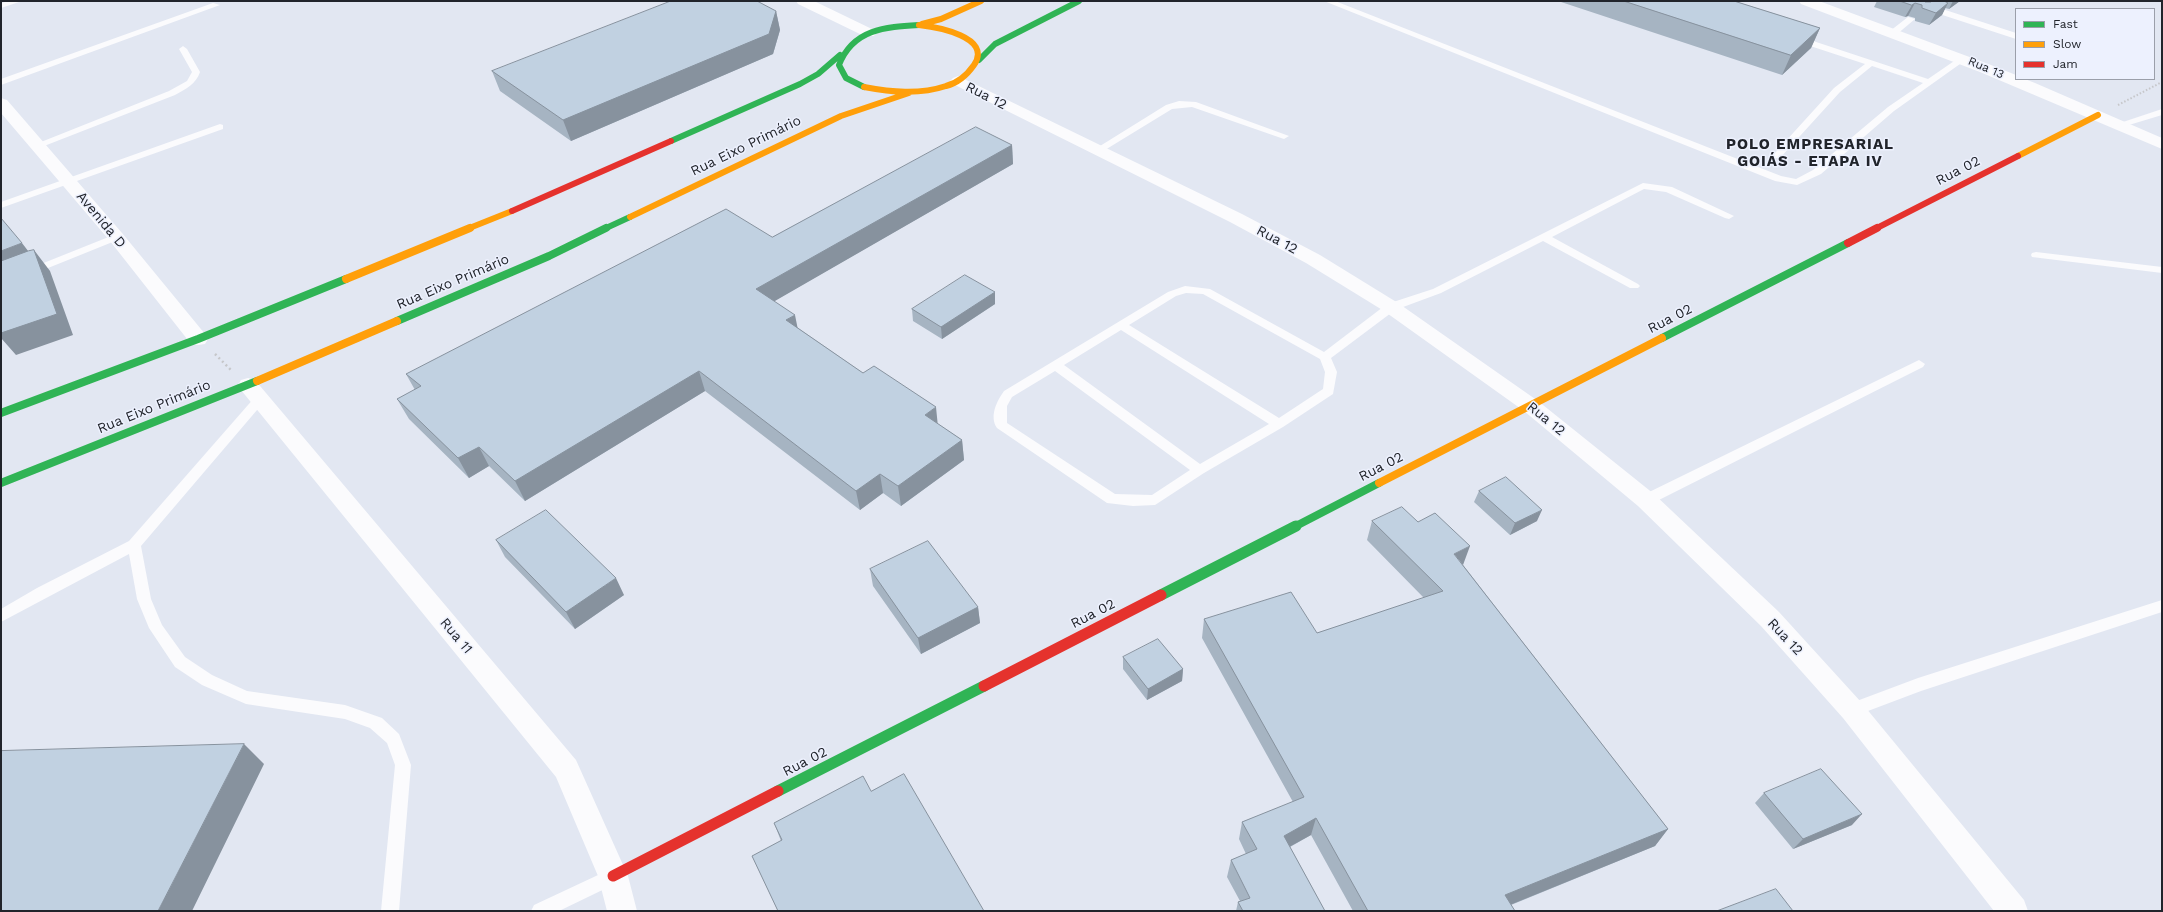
<!DOCTYPE html>
<html>
<head>
<meta charset="utf-8">
<style>
  body { margin:0 }
  #map { position:relative; width:2163px; height:912px; overflow:hidden; background:#e2e7f2; font-family:"Work Sans",sans-serif }
  canvas { display:block }
  .frame { position:absolute; inset:0; border:2px solid #21242b; pointer-events:none }
  .legend { position:absolute; left:2015px; top:8px; width:140px; height:72px; box-sizing:border-box; background:#edf1fe; border:1px solid #9b9faa; margin:0; padding:5px 7px; list-style:none; font-size:12px; color:#21242b }
  .legend li { display:flex; align-items:center; gap:8px; height:20px }
  .legend b { width:20px; border:1px solid #9b9faa }
</style>
</head>
<body>
<div id="map">
<canvas width="2163" height="912"></canvas>
<div class="frame"></div>
<ul class="legend">
<li><b style="height:5px;background:#30b455"></b>Fast</li>
<li><b style="height:5px;background:#ff9f0a"></b>Slow</li>
<li><b style="height:5px;background:#e5322d"></b>Jam</li>
</ul>
</div>
<script>
const ctx = document.querySelector('canvas').getContext('2d');
ctx.lineJoin = 'round';
function stroke(path, color, width, dash) {
  ctx.strokeStyle = color;
  ctx.lineWidth = width;
  ctx.lineCap = dash ? 'butt' : 'round';
  ctx.setLineDash(dash || []);
  ctx.stroke(path);
}
function fillPath(path, color) {
  ctx.fillStyle = color;
  ctx.fill(path, 'evenodd');
}
function label(font, color, halo, rows, align = 'center') {
  ctx.font = font + ' "Work Sans",sans-serif';
  ctx.lineWidth = 3;
  ctx.setLineDash([]);
  ctx.textBaseline = 'middle';
  ctx.strokeStyle = halo;
  ctx.fillStyle = color;
  for (const [text, x, y, turn = 0] of rows) {
    ctx.save();
    ctx.translate(x, y);
    ctx.rotate((+turn || 0) * Math.PI / 180);
    ctx.textAlign = isNaN(turn) ? turn : align;
    if (halo) ctx.strokeText(text, 0, 0);
    ctx.fillText(text, 0, 0);
    ctx.restore();
  }
}
stroke(new Path2D(`
  M2118,105L2162,82`), '#c6c7ca', 2, [1.5, 2]);
stroke(new Path2D(`
  M215,354L231,370`), '#c6c7ca', 2.5, [2, 3]);
fillPath(new Path2D(`
  M9,1H22L1,8V3Z
  M1324,1H1335L1781,176L1796,179L1813,170L1888,107L1923,83L1872,66L1840,92L1780,158H1774V154L1834,88L1865,64L1792,40V36H1798L1928,79L1960,57L1967,59L1894,111L1821,174L1797,185L1775,181Z
  M213,3L220,5L1,85V79Z
  M1924,5H1930L2016,33V39L1924,9Z
  M1908,17L1915,19L1896,35H1890V31Z
  M183,46L187,49L200,72C196,84 186,89 175,95L39,148H33L31,146L169,91L187,81L192,72L179,49Z
  M1179,101L1196,102L1289,136L1284,139L1281,138L1192,107L1172,109L1100,153H1094L1092,151L1166,105Z
  M2162,109V115L2119,128L2114,125Z
  M220,124L223,125V129L1,208V202Z
  M1643,183L1672,187L1734,216L1729,219L1725,218L1666,192L1644,189L1552,237L1638,284L1640,286L1638,288H1630L1543,241L1441,293L1395,310L1331,358L1337,372L1333,394L1283,427L1204,473L1155,505L1133,506L1107,503L997,428C989,416 997,401 1004,391L1168,292L1185,286L1210,289L1324,352L1387,304L1433,289ZM1186,293L1203,294L1320,359L1325,372L1323,389L1279,418L1129,325L1176,296ZM1121,330L1269,424L1200,464L1064,365ZM1055,371L1190,470L1152,495L1115,494L1007,423V406L1012,397Z
  M116,234L120,235L121,237L120,239L1,287V280Z
  M2036,252L2162,267V273L2032,257L2031,255L2032,253Z
  M1919,360L1925,364L1923,367L1651,504H1641L1639,500L1641,496Z
  M259,396L263,397L265,400L263,403L141,546L151,599L162,625L185,657L212,675L247,691L345,705L382,718L399,734L411,765L399,911H381L395,765L387,743L370,728L345,719L246,704L202,685L175,667L149,628L137,599L129,554L1,622V609L37,588L129,541L255,397Z
  M2162,600V612L1921,691L1852,717L1846,715L1844,710L1846,705L1918,678Z
  M613,868L619,870L622,876L619,882L559,911H531L534,905Z`), '#fbfbfd');
fillPath(new Path2D(`
  M796,1H814L874,30L876,33L874,36H864L798,4Z
  M1799,1H1819L1991,65L2016,75V79H2025L2035,83L2162,138V149L1980,72L1801,4Z
  M958,76L1242,214L1320,255L1398,303L1538,401L1654,494L1779,612L1861,702L2024,900L2028,911H1994L1843,718L1761,626L1638,506L1524,411L1384,311L1306,263L1230,222L953,84L950,81L953,78Z
  M1,98L7,100L122,233L205,334L208,339L205,344L198,345L191,344L110,241L1,113Z
  M248,378L255,380L576,760L628,876L637,911H607L598,876L556,777L241,390L238,385L241,380Z`), '#fbfbfd');
stroke(new Path2D(`
  M979,60L995,44L1079,1
  M864,87L846,78L839,65C853,29 885,27 919,25
  M671,141L800,84L818,74L840,55
  M604,229L630,217`), '#30b455', 6);
stroke(new Path2D(`
  M397,321L549,256L606,228
  M1662,338L1848,243
  M1,413L198,339L346,279
  M1,483L257,381
  M1294,527L1379,483`), '#30b455', 8);
stroke(new Path2D(`
  M1161,595L1296,526
  M778,791L984,686`), '#30b455', 11);
stroke(new Path2D(`
  M922,24L941,19L981,1
  M864,87C891,92 919,95 946,86C958,83 967,75 974,65C993,37 937,27 919,25
  M2018,156L2098,115
  M630,217L841,116L909,93
  M467,229L512,211`), '#ff9f0a', 6);
stroke(new Path2D(`
  M346,279L470,228
  M257,381L397,321
  M1379,483L1662,338`), '#ff9f0a', 8);
stroke(new Path2D(`
  M512,211L671,141
  M1875,229L2018,156`), '#e5322d', 6);
stroke(new Path2D(`
  M1848,243L1877,228`), '#e5322d', 8);
stroke(new Path2D(`
  M984,686L1161,595
  M613,876L778,791`), '#e5322d', 11);
fillPath(new Path2D(`
  M1558,1H1734L1820,28L1811,48L1782,75Z
  M1877,1H1960L1949,9L1945,8L1942,15L1929,25L1915,21V18L1908,16L1905,17L1874,7Z
  M776,11L780,30L773,54L571,141L500,91L492,71Z
  M1012,145L1013,164L774,301L798,328L863,373L962,440L964,460L901,506L883,493L860,510L705,391L525,501L489,466L469,478L409,419L397,399L415,390L406,374L772,237Z
  M995,292V304L942,339L913,321L912,309Z
  M1479,491L1537,521L1510,535L1474,502Z
  M1372,521L1418,522L1463,565L1668,829L1655,846L1511,905L1515,911H1353L1311,835L1290,847L1325,911H1236L1238,902L1240,901L1227,877L1231,860L1246,854L1239,839L1242,822L1293,802L1202,638L1204,619L1317,633L1424,598L1367,540Z
  M496,540L624,595L575,629L505,557Z
  M870,569L978,607L980,623L921,654L873,586Z
  M1123,657L1183,669L1182,681L1147,700L1123,669Z
  M871,791L984,911H778L752,856L781,841L774,823Z
  M1764,793L1852,825L1793,849L1755,803Z`), '#a6b4c2');
fillPath(new Path2D(`
  M1953,1H1960L1949,9Z
  M1915,3L1908,16L1905,17L1912,5Z
  M1948,3L1942,15L1929,25L1936,13Z
  M776,11L780,30L773,54L571,141L563,120Z
  M1820,28L1811,48L1782,75L1791,55Z
  M1012,145L1013,164L761,309L756,289Z
  M22,243L38,264L1,278V251Z
  M34,250L50,271L73,335L16,355L1,338V333Z
  M995,292V304L942,339L941,327Z
  M795,315L799,335L786,320Z
  M699,371L705,391L525,501L515,481Z
  M936,407L938,427L925,415Z
  M962,440L964,460L901,506L898,486Z
  M479,447L489,466L469,478L458,458Z
  M880,474L883,493L860,510L856,491Z
  M1542,510L1537,521L1510,535L1515,523Z
  M1470,546L1463,565L1454,554Z
  M616,578L624,595L575,629L566,612Z
  M978,607L980,623L921,654L918,638Z
  M1183,669L1182,681L1147,700L1148,689Z
  M244,744L264,764L192,911H158Z
  M1862,814L1852,825L1793,849L1803,839Z
  M1316,818L1311,835L1280,852L1284,836Z
  M1668,829L1655,846L1495,911L1505,895Z`), '#87929e');
const building = new Path2D(`
  M671,1H757L776,11L769,34L563,120L492,71Z
  M1624,1H1734L1820,28L1791,55Z
  M1900,1H1924L1925,2H1931L1932,1H1944L1948,3L1936,13L1922,8V5L1915,3L1912,5Z
  M976,127L1012,145L756,289L795,315L786,320L863,373L874,366L936,407L925,415L962,440L898,486L880,474L856,491L699,371L515,481L479,447L458,458L397,399L421,386L406,374L726,209L772,237Z
  M1,218L22,243L1,251Z
  M34,250L57,314L1,333V261L28,251Z
  M965,275L995,292L941,327L912,309Z
  M1506,477L1542,510L1515,523L1479,491Z
  M1402,507L1418,522L1435,513L1470,546L1454,554L1668,829L1505,895L1515,911H1368L1316,818L1284,836L1325,911H1243L1238,902L1250,898L1231,860L1257,849L1242,822L1304,797L1204,619L1291,592L1317,633L1443,591L1372,521Z
  M546,510L616,578L566,612L496,540Z
  M928,541L978,607L918,638L870,569Z
  M1158,639L1183,669L1148,689L1123,657Z
  M244,744L158,911H1V751Z
  M1821,769L1862,814L1803,839L1764,793Z
  M904,774L984,911H778L752,856L782,840L774,823L863,776L871,791Z
  M1776,889L1793,911H1717Z`);
fillPath(building, '#c1d1e1');
stroke(building, '#87929e', 1);
label('12px', '#21242b', '#edf1fe', [
  ["Rua 13",1986,68,23]
]);
label('14px', '#21242b', '#edf1fe', [
  ["Rua 12",986,96,27],
  ["Rua Eixo Primário",746,146,-26],
  ["Rua 02",1958,171,-27],
  ["Avenida D",101,220,50],
  ["Rua 12",1277,240,28],
  ["Rua Eixo Primário",453,282,-23],
  ["Rua 02",1670,319,-27],
  ["Rua Eixo Primário",154,407,-22],
  ["Rua 12",1546,419,39],
  ["Rua 02",1381,467,-27],
  ["Rua 02",1093,614,-27],
  ["Rua 11",456,636,50],
  ["Rua 12",1785,637,47],
  ["Rua 02",805,762,-27]
]);
ctx.letterSpacing = '1px';
label('bold 15px', '#21242b', '#edf1fe', [
  ["POLO EMPRESARIAL",1810,145],
  ["GOIÁS - ETAPA IV",1810,162]
]);
ctx.letterSpacing = '0px';
</script>
</body>
</html>
